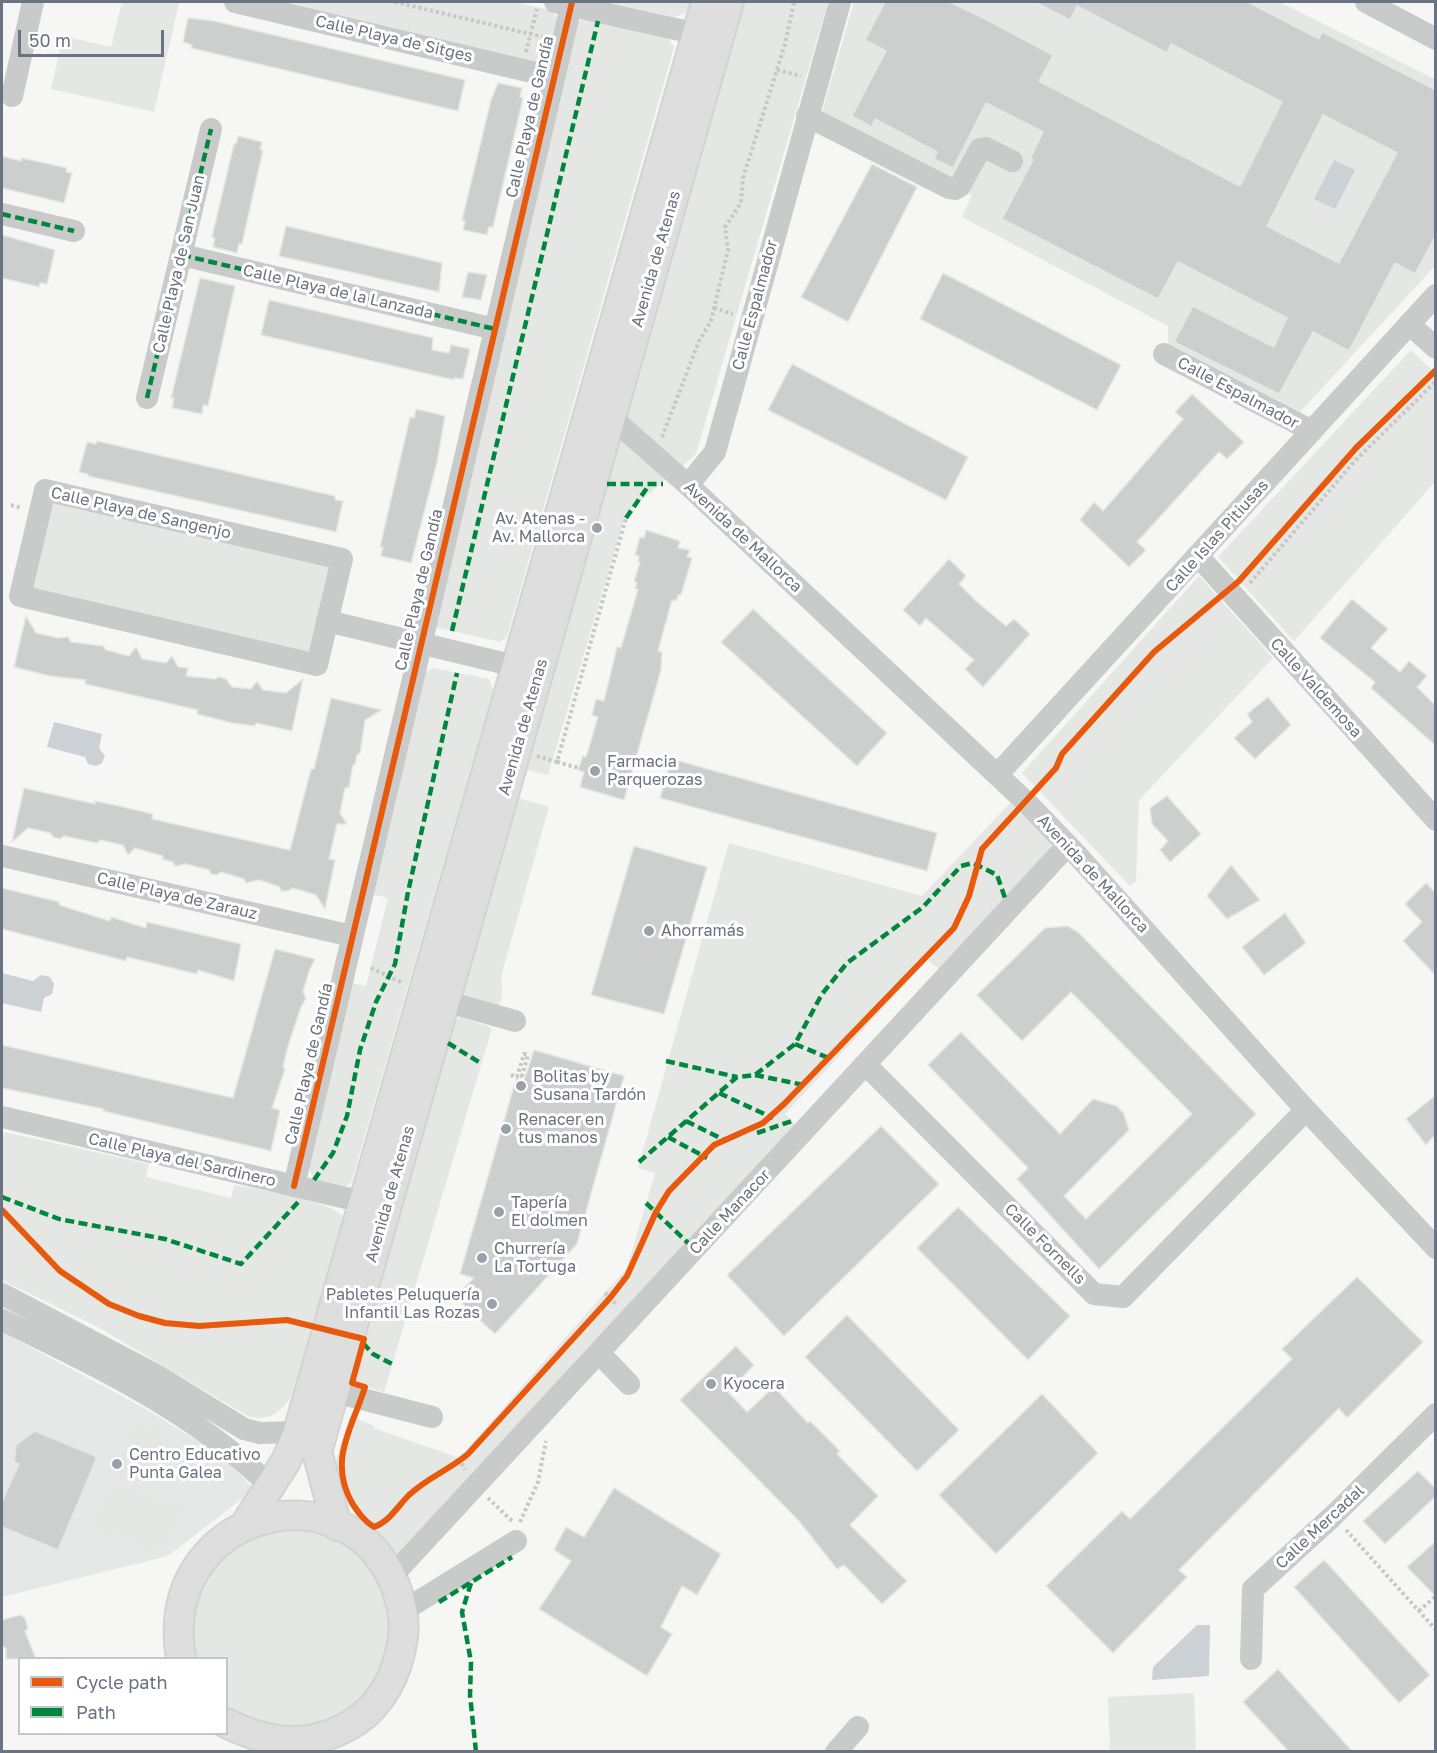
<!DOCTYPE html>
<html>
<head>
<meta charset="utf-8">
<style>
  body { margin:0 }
  #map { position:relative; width:1437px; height:1753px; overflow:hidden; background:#f6f6f5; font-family:"Golos Text",sans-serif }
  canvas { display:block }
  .frame { position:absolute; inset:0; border:3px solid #6a7381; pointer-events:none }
  .legend { position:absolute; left:18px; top:1657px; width:210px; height:78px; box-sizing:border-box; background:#fff; border:2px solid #c3c7cd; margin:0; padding:8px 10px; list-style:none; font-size:18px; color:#6a7381 }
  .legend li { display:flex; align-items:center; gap:12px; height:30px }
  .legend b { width:30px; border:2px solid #c3c7cd }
  .scale { position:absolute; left:18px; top:30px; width:146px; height:27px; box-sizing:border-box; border:3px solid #6a7381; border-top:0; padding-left:8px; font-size:18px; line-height:21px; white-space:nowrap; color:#6a7381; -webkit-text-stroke:4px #fff; paint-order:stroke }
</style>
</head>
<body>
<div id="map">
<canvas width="1437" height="1753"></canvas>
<div class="frame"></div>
<ul class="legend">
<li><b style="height:8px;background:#e8590c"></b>Cycle path</li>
<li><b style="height:8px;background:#00873e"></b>Path</li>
</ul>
<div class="scale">50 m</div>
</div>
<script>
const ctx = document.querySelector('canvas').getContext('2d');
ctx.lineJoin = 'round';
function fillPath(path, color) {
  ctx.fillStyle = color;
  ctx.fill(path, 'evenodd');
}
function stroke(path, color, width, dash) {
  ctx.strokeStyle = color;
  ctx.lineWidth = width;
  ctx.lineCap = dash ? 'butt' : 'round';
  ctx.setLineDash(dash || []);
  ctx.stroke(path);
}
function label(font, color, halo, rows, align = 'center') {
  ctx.font = font + ' "Golos Text",sans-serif';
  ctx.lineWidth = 6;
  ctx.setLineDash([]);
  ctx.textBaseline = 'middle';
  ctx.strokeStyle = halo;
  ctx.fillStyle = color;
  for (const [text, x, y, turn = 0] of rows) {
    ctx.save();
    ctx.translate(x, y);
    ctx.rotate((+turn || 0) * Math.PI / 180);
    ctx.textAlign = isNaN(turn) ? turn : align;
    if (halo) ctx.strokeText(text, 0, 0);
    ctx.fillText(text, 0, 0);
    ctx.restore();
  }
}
fillPath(new Path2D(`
  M2,1332L144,1408L224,1457L251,1486L252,1491L168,1556L2,1597Z`), '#e6e7e7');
fillPath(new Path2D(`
  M122,2L179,3L154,112L51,89L63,36L111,47Z
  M271,2H514L550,10L558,19L551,39L548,61L537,65Z
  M606,2H693L685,13L675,17Z
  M745,2H828L696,454L626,513L548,775L527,770Z
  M854,2H1279L1435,79V266L1300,412L1168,344V326L962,217L972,195L822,112Z
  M585,18L668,38L674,47L507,637L500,642L435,627L576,23Z
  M1411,350L1435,373V482L1294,641L1218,557Z
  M51,502L331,566L310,654L30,589Z
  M1199,576L1273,658L1139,800L1136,881L1130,886L1022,773Z
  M433,668L489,679L493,690L351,1183L346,1186L314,1180L309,1169L351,983L366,986L388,898L372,894L424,673Z
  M518,798L549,807L501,976L502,995L498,1009L466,997L463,991Z
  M1011,802L1051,844V848L939,969L928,960L785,1114L795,1124L398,1558L364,1526L350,1506L339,1482L336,1460L350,1416L374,1426V1428L459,1458L627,1268L655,1173L638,1168L729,843L922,896Z
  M461,1017L492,1028L384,1392L352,1383L455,1021Z
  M4,1132L149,1164L146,1177L231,1198L234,1185C258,1190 330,1200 343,1217L291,1397C279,1414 267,1423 246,1415L96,1326L2,1280V1142Z
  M136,1423L163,1433L143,1483L116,1473Z
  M113,1482L180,1508L163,1551L95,1524Z
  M266,1529L321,1531L353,1547L385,1589L392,1642L372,1691L329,1724L278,1731L227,1710L226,1658H192L191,1603L218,1555Z
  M1194,1693L1196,1751H1110L1108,1697Z`), '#e4e7e3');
fillPath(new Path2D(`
  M1334,160L1355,170L1335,209L1314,199Z
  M54,722L102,734L99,748L105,756L102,763L96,766L88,764L85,757L47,747Z
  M2,973L33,981L41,975L50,977L54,984L52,994L44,998L41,1012L2,1003Z
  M1197,1625H1210L1209,1676L1152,1680L1153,1667Z`), '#ccd1d5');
const building = new Path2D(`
  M885,2H950L989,21L1053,55L1039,81L1240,186L1282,102L1171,44L1167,53L1077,6L1070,20L1035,2H1248L1319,39L1322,32L1436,90V235L1415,274L1395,263L1349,351L1313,332L1279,394L1174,342L1193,306L1274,347L1287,318L1178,262L1158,299L1002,219L1033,160L1030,159L1043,132L986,103L953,168L934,159L937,152L875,119L872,127L852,116L886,51L865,40ZM1323,115L1397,153L1339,263L1267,226Z
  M188,18L214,21L465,80L458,111L191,48L192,45L183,42Z
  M498,83L522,88L520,97L523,98L493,227H489L487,235L463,230L465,221L462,220L491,100Z
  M238,136L262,142L260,150H263L242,244H239L237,253L213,247L215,238L212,237L234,144H236Z
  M2,156L21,161L22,158L67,168L66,172L72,173L64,203L2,188Z
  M872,164L917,187L848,322L801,297Z
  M286,226L442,263L439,292L279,256Z
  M2,235L55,250L47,284L40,283L39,287L2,278Z
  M468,272L487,275L481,300L462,297Z
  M943,273L1121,365L1097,410L920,319Z
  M200,278L235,286L208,406L203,405L202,414L172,408L174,398H171Z
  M269,300L433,338L432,350L449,353L451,345L470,349L463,379L454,378V380L261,335Z
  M792,364L968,457L946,500L768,410Z
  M1192,394L1244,442L1227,459L1219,452L1137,542L1146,550L1129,567L1080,520L1094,502L1103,511L1183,419L1175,412Z
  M416,409L445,416L437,462L411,563L381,556L383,547H380L410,417L414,418Z
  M97,441L335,496V500L343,501L336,532L88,476V474L79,472L87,442L96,444Z
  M646,530L680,541L678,548L690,550L687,557L692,558L681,595H678L676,601L672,600L658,651L662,652L661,670L624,800L580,787L584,772L578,770L583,756L586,757L598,717L592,715L596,699L604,701L617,647L621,648L638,589H635L637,583L634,581L640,562H638L639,556L635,555L640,537L644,538Z
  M949,559L966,576L959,584L976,601L1006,626L1014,619L1030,634L983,687L965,669L974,660L926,618L920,626L903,610Z
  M1352,599L1388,629L1371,648L1400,672L1409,661L1427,676L1417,687L1436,706V746L1371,688L1375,682L1320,638Z
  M753,609L887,733L857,766L721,642Z
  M26,616L36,633L58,638L68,637L71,642L103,646L106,650L129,656L136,647L142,659L166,663L172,656L178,667L188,668L186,676L215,679L219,677L226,679L232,687L251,689L257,681L263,690L286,693L303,679L292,731L256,723L255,726L232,723L197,714L198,710L85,684L86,680L50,676L14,667Z
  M1268,697L1291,725L1255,759L1234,738L1252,722L1247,714Z
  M331,698L382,710L365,720L360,753L357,755L355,765H353L349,787L345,788L340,813L347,824H337L329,859L335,860L325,909L316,895L293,888L288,891H281L280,887L259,880L246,883L244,879L221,872L217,875L211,874L209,870L186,864L175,866L173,862L162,859L163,856L135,848L128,855L123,845L100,840L97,843L64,836L60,839L53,837L50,833L28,828L12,842L24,788L95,804V801L119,806L153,814L152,819L290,850L311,769H314Z
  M672,759L937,833L927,871L660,798Z
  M1167,796L1201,834L1170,862L1160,850L1168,841L1152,824L1150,808Z
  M634,846L707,867L664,1014L591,995Z
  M1231,865L1260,900L1227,919L1207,896Z
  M1426,883L1436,893V976L1403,941L1422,922L1405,904Z
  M2,888L59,902V905L110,921L111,917L146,928L147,922L241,944L234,981L198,970L197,974L127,957L126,961L2,929Z
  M1285,913L1306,943L1264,975L1242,947Z
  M1068,926L1079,933L1256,1114L1099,1269L1017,1179L1028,1168L928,1065L961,1032L1060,1134L1093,1099L1117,1106L1124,1114L1129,1130L1064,1196L1086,1219L1192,1114L1071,992L1022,1041L977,995L1045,928Z
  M275,949L315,959L309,971L303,992L306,998L301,1007L289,1043L283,1066L285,1069L272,1108L280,1110L271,1151L103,1111L104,1109L2,1088V1045L233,1098Z
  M534,1050L624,1076L577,1244L495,1334L455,1297L474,1278L460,1274L516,1079L524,1081Z
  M1436,1095V1134L1426,1145L1406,1119Z
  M881,1126L939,1184L784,1336L727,1275Z
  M958,1207L1070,1316L1028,1360L917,1248Z
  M1357,1277L1423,1342L1347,1418L1339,1408L1179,1570L1187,1577L1113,1653L1046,1586L1122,1511L1130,1519L1292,1359L1282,1349Z
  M847,1315L959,1430L917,1471L805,1357Z
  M736,1346L754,1365L728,1392L747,1412L774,1387L808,1423L810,1421L840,1451L837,1454L878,1496L850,1525L907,1581L882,1604L844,1565L837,1569L799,1521L680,1400Z
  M1042,1394L1098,1453L996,1554L939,1495Z
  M35,1431L97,1457L58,1550L2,1527V1502L19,1464L14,1462L16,1445Z
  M1418,1471L1436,1489V1496L1385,1544L1363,1521Z
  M614,1488L721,1554L697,1595L682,1586L661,1627L672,1634L647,1676L539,1609L571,1561L554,1550L566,1527L584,1537Z
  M1436,1541V1597L1407,1567Z
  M1324,1560L1430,1675L1399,1703L1294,1587Z
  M20,1615L25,1618L28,1629L25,1631L36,1659H6V1648L2,1646V1620Z
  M1278,1669L1353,1752H1289L1243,1702Z`);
fillPath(building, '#cdcece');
stroke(building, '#e6e6e4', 1.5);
const major = new Path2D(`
  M245,1525L286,1461L298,1432L706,2
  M337,1526L317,1452L729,2
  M181,1658C156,1512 345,1462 395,1585C402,1603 406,1624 402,1643C397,1674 382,1704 355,1722C312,1749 270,1745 226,1723`);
stroke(major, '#d2d3d3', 32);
stroke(new Path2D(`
  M395,2L543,37
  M526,52L537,9
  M777,70L801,76
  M714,308L733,314
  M662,437L699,341L711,321L728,250L725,227L741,203L743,178L785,44L794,2
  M11,505L22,508
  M1250,583L1354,462L1436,381
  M537,756L557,762L626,518
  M557,762L579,768
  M371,968L403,983
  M511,1075L517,1077L524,1054L528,1055L522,1076L526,1077
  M605,1293L617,1305
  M459,1458L465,1470
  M488,1498L513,1522
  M520,1522L538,1482L546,1441
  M1346,1530L1436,1630
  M1419,1611L1436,1596`), '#c7c7c8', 4, [3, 3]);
stroke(new Path2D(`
  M235,2L553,77
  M555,2L711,37
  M1366,2L1436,39
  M12,96L33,2
  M807,116L949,188L955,189L960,186L980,149L986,148L1012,161
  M2,214L74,231
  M182,255L495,329
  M1409,324L1436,348
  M1164,354L1312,431
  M147,398L211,129
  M596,413L612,418L688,485L1026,802L1078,856L1306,1110L1436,1248
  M688,485L715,452L840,2
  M45,490L342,559L317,665L20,596Z
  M1198,556L1436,820
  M327,621L532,670
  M997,775L1436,295
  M2,856L352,936
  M430,997L515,1021
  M866,1065L1094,1294L1123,1297L1306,1110
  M2,1117L363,1202
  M294,1186L572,2
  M2,1294L156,1375L244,1429L260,1433L298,1432L308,1442
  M2,1320C94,1364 198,1414 271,1487
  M599,1353L629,1384
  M335,1392L432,1417
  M391,1577L1068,845
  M403,1611L516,1541
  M1251,1659L1253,1589L1333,1516L1436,1414
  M836,1752L858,1727`), '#c9caca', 22);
stroke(major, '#dededf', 28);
stroke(new Path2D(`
  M2,214L74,231
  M182,255L495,329
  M147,398L211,129
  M607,484H663
  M626,518L649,485
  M452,631L598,21
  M448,1043L482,1064
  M795,1044L831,1059
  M666,1061L737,1077
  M755,1075L804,1085
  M719,1093L773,1118
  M686,1121L726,1141
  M757,1133L792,1121
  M668,1137L707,1158
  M639,1162L737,1077L755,1075L795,1044L822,994L847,963L923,907L961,866L973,863L997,875L1005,898
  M314,1180L333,1153L347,1116L360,1050L376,1002L395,964L408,892L457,673
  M2,1197L59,1219L165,1239L241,1264L301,1199
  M646,1203L688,1243
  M363,1343L373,1354L392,1364
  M471,1583L462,1612L471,1662L470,1695L476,1752
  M439,1602L512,1557`), '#00873e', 4.5, [9, 4.5]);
stroke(new Path2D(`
  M294,1186L572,2
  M2,1210L60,1271L109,1304L139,1316L165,1323L199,1326L287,1320L364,1339L352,1383L365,1387C352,1429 328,1460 352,1503C358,1512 364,1521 374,1527C390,1521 397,1507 409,1495C427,1478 449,1470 468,1454L610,1298L627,1276L656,1212L669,1191L714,1145L763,1123L784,1104L954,928L969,896L982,849L1056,768L1062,754L1154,652L1239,581L1356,448L1436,370`), '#e8590c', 6);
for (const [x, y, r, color] of [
  [597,528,6,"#9ba1aa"],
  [595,771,6,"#9ba1aa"],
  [649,931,6,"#9ba1aa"],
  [521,1086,6,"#9ba1aa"],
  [506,1129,6,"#9ba1aa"],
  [499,1212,6,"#9ba1aa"],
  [482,1258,6,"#9ba1aa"],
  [492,1304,6,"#9ba1aa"],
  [711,1384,6,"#9ba1aa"],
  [117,1464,6,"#9ba1aa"]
]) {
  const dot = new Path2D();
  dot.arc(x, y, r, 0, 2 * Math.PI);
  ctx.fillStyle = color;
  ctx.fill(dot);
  stroke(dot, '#fff', 2);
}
label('16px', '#6a7381', '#fff', [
  ["Calle Playa de Sitges",394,39,13],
  ["Calle Playa de Gandía",530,117,-77],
  ["Avenida de Atenas",656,259,-74],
  ["Calle Playa de San Juan",179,264,-77],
  ["Calle Playa de la Lanzada",338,292,13],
  ["Calle Espalmador",755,305,-75],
  ["Calle Espalmador",1238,393,28],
  ["Calle Playa de Sangenjo",141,513,13],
  ["Calle Islas Pitiusas",1217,536,-48],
  ["Avenida de Mallorca",743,537,43],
  ["Calle Playa de Gandía",419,590,-77],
  ["Calle Valdemosa",1316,688,48],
  ["Avenida de Atenas",523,727,-74],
  ["Avenida de Mallorca",1093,874,47],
  ["Calle Playa de Zarauz",177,896,13],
  ["Calle Playa de Gandía",309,1064,-77],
  ["Calle Playa del Sardinero",182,1160,13],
  ["Avenida de Atenas",390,1194,-74],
  ["Calle Manacor",730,1212,-47],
  ["Calle Fornells",1045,1244,45],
  ["Calle Mercadal",1320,1527,-43]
]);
label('16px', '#6a7381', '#fff', [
  ["Av. Atenas -",585,519,"right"],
  ["Av. Mallorca",585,537,"right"],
  ["Farmacia",607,762],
  ["Parquerozas",607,780],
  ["Ahorramás",661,931],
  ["Bolitas by",533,1077],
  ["Susana Tardón",533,1095],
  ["Renacer en",518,1120],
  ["tus manos",518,1138],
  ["Tapería",511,1203],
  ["El dolmen",511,1221],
  ["Churrería",494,1249],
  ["La Tortuga",494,1267],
  ["Pabletes Peluquería",480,1295,"right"],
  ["Infantil Las Rozas",480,1313,"right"],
  ["Kyocera",723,1384],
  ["Centro Educativo",129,1455],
  ["Punta Galea",129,1473]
], 'left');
</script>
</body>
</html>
